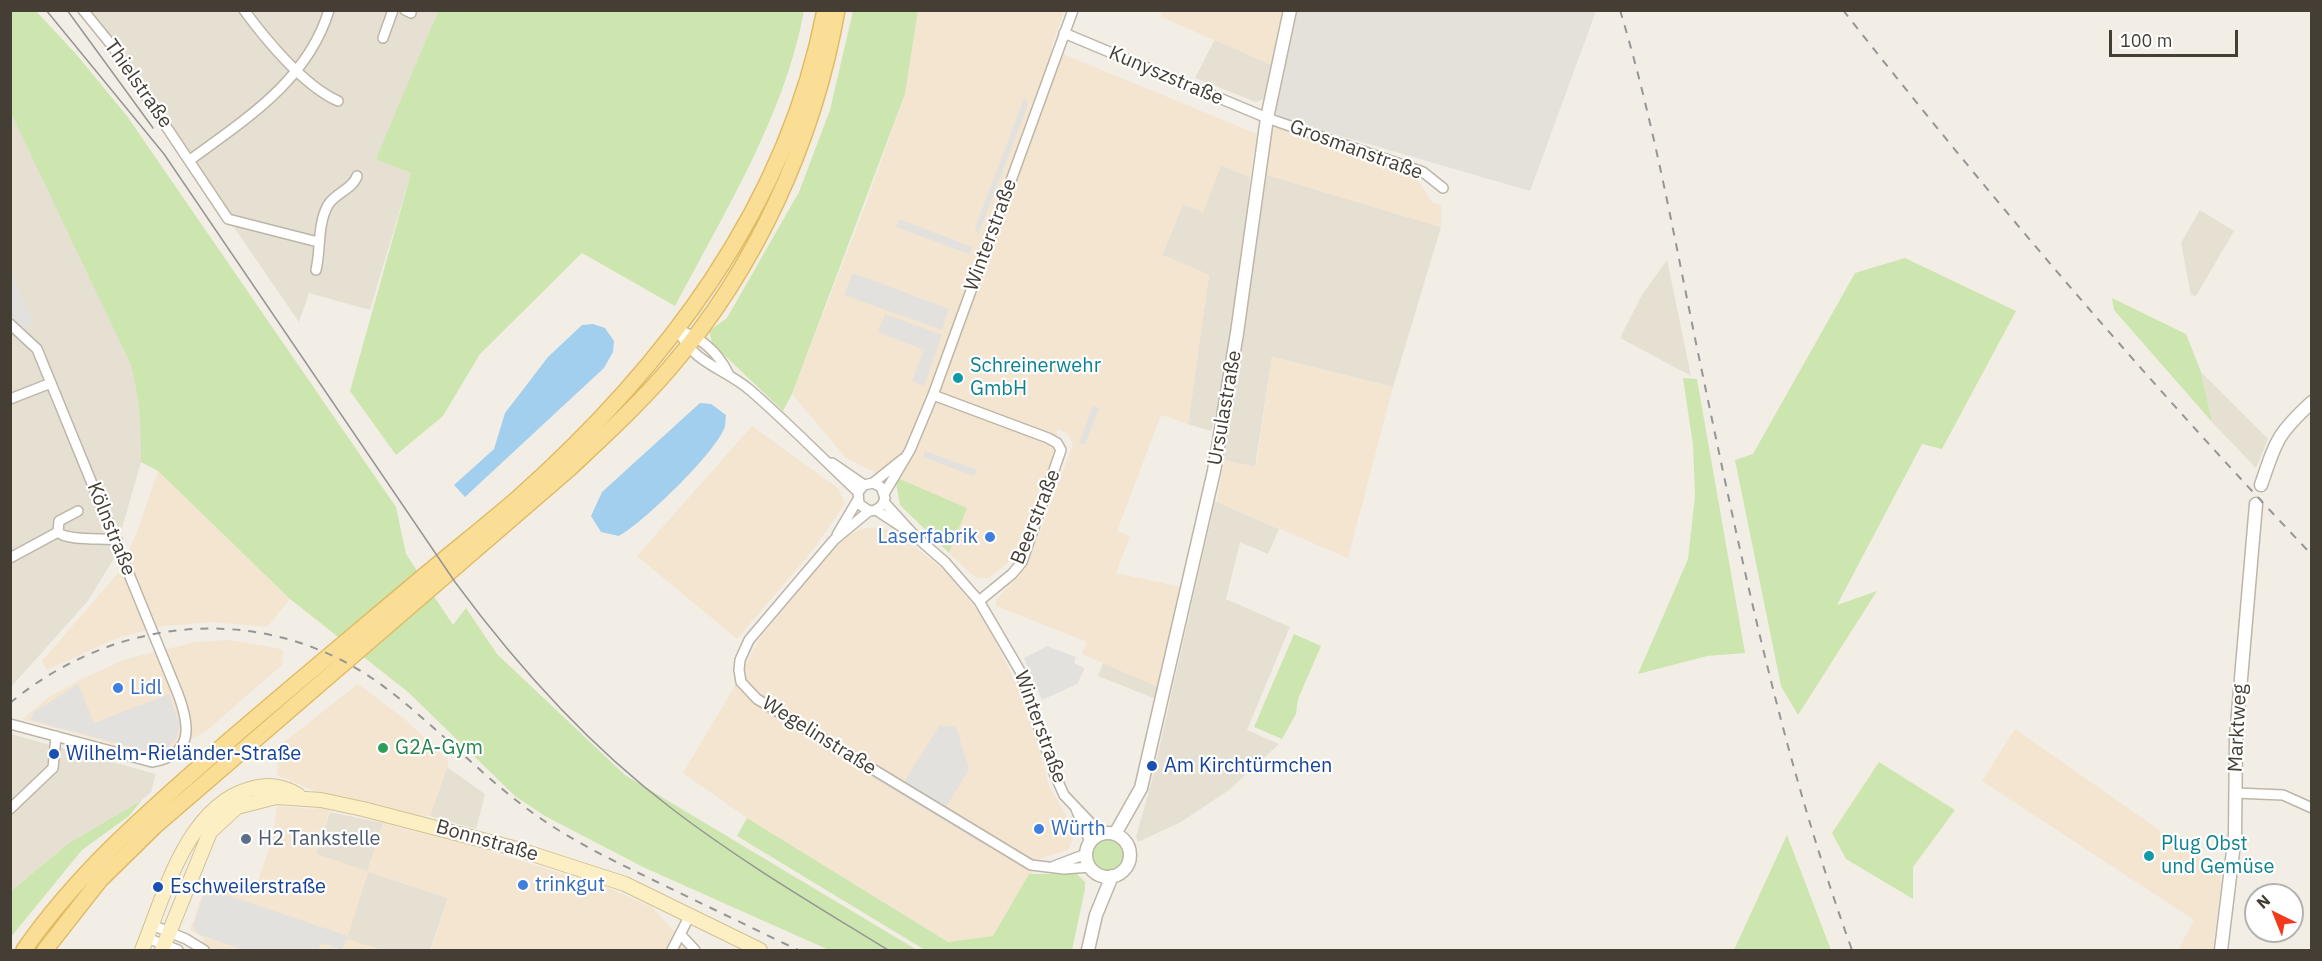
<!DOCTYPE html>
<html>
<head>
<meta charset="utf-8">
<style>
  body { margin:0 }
  #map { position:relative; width:2322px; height:961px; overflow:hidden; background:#f2eee5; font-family:"IBM Plex Sans",sans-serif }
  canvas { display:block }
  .frame { position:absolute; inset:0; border:12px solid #443e35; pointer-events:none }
  .north { position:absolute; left:2244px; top:883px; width:60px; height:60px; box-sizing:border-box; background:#fff; border:2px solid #b4b2ae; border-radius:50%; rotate:317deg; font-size:16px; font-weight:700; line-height:24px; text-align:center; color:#443e35 }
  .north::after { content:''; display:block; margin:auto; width:21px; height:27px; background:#f43a1a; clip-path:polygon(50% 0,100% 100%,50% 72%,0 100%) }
  .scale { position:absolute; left:2109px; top:30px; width:129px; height:27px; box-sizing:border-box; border:3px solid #443e35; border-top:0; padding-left:8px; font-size:18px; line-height:21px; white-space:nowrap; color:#443e35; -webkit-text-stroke:4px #fff; paint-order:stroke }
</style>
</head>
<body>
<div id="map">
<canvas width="2322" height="961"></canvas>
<div class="frame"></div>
<div class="north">N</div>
<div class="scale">100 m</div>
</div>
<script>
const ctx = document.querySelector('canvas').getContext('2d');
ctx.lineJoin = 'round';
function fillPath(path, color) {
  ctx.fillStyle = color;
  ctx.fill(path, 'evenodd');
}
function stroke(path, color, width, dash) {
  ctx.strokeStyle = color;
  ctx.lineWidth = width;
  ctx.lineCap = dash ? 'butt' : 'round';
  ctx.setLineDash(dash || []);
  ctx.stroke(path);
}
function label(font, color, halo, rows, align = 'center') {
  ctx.font = font + ' "IBM Plex Sans",sans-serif';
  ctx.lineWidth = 4.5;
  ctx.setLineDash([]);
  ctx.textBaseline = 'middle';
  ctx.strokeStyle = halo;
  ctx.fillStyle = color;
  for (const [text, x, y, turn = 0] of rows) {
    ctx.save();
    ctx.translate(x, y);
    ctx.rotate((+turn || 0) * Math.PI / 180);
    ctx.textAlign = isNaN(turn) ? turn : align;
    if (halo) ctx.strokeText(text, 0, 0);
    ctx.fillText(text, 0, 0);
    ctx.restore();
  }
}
fillPath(new Path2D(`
  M79,11H438L377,159L411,173L370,310L309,293L299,322L117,57Z
  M1215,39L1272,65L1264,99L1256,102L1195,78Z
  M10,111L68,226L130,363L136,384L141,421V462L113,560L87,602L11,687Z
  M1221,165L1250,177L1244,246L1225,380L1211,431L1188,424L1209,275L1162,255L1183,204L1203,212Z
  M1264,174L1441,227L1393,387L1272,357L1255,467L1224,460Z
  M2200,210L2234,231L2196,296L2191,295L2181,243Z
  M1667,260L1691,376L1620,338L1642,295Z
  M2201,372L2268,439L2256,468L2212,422Z
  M1215,501L1279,529L1268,554L1240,542L1226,599L1290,627L1247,730L1279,744L1229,790L1181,822L1138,842L1136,837L1152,780Z
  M1103,663L1159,687L1156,699L1098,676Z
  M11,734L156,774L151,792L142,800L69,843L11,891Z
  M447,767L485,794L476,829L430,816Z
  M330,812L383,823L368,872L316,854Z
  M368,872L448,898L430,950H382L346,939Z`), '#e6e0d3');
fillPath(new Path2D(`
  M918,11H1064L1051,49L1257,134L1250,177L1221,165L1203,212L1183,204L1162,255L1209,275L1188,424L1161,415L1117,531L1130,536L1116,573L1182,587L1159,687L1082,654L1087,642L996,606V600L1020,575L1034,548L1073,444L1067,433L1057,429L1054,460L1011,560L989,578H978L969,572L949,553L967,508L900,479L896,483L846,458L792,394L865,206L905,94Z
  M1163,11H1283L1272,65L1161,17Z
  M1279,126L1414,174L1432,202L1441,205V227L1264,174L1271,130Z
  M1272,357L1393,387L1348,558L1217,502L1224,460L1256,467Z
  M752,426L839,489L845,504L813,550L737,639L637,556Z
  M158,471L290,599L267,627L213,622L163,626L117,638L47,670L42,661L119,572L137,532Z
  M879,527L897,533L943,569L985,619L1028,709L1049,786L1076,832L1068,850L1041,858L993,936L948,942L747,818L683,773L733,689L760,638L825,558L845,538L861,529Z
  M229,640L277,648L283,651L282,665L205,732L157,756L22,719L49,697L80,680L126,659L196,642Z
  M358,684L408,722L449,761L430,816H415L333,799L316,854L367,871L383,823L460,842L612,889L653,908L691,950H431L448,898L368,872L347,939L382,950H202L204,938L190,930L205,887L215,885L253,896L272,840L277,806L316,809L317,792L277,775L279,746Z
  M2015,729L2222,874L2213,950H2183L2179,948L2194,920L1982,781Z`), '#f4e5d0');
fillPath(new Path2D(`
  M1295,11H1596L1530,191L1279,118L1274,109Z`), '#e4e0da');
fillPath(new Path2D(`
  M11,11H36L76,54L127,116L396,507L406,554L453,625L466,608L497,654L625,775L917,950H829L645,868L545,816L515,796L408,692L290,599L158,471L141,462C141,427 140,396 130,363L11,113Z
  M438,11H804C784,117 725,211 675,306L582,253L480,354L443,416L396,455L350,391L411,173L376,159Z
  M853,11H918L905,94L792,394L783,411L720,351L712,342L709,331L727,318L799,192L830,110Z
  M1905,258L2016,311L1942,449L1922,444L1837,605L1877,591L1798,715L1781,686L1735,460L1753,454L1855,273Z
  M2112,298L2186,334L2201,372L2212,422L2114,310Z
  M1683,378L1697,379L1745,653L1707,656L1638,674L1688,559L1695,496L1693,445Z
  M900,479L967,508L949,553L900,505L896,483Z
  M1294,634L1321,646L1298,699L1296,714L1282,739L1254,727Z
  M1879,762L1955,810L1913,867V899L1846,859L1832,833Z
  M142,800L129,816L82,850L11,937V891L69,843Z
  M747,818L948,942L993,936L1029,874H1077L1085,882V889L1072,950H925L737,836Z
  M1787,835L1831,950H1734Z
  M1090 856a17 17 0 1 1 34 0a17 17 0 1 1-34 0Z`), '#cde6af');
fillPath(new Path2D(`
  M1025,96L1028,105L978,235L975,228Z
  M899,219L972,247L969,254L896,227Z
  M11,271L32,321L24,330L11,317Z
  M853,273L949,309L942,330L844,295Z
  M885,314L942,335L924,386L912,381L924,350L878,332Z
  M1093,406L1099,408L1085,445L1079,443Z
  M925,451L977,470L974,476L923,457Z
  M1047,646L1076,657L1074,663L1085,668L1077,684L1042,700L1024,658Z
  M78,684L94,723L169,694L180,726L176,739L167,748L151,752L30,720L34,712Z
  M940,725L956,727L969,769L946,807L904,782Z
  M828,747L987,843L986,846L826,749Z
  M212,890L348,936L342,950L321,943L318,950H244L198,934L193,925L204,894L210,896Z`), '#e3e1dd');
fillPath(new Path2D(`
  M593,324L605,328L614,341L613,352L604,368L465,497L454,485L494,449L505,413L548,357L582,325Z
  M700,403L711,404L726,415C725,420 726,426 724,429C713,455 644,522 619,536L601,532L591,516L602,492Z`), '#a2cfee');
const minor = new Path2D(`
  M83,10L113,47L228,219L318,242
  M244,10C266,40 304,86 338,101
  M405,10L411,13
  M1064,33L1267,118L1423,172L1443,188
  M383,38L393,10
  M190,160C246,119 308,80 329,10
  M316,270C321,249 317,225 328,205C335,193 353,189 357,176
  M10,324L37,349L178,694C190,726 194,755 152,762L10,724
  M678,330C695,365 723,367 750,390C788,423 822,458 858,492
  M678,330C701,337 717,351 728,373
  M933,395L1048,438L1057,443L1061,450L1022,562L1012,574L979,601
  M10,399L51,383
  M832,463L864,485L873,483L881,487L885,498C883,506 877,511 869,511L859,504L858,492L864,485
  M873,483L903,459
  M884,494L910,450L933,395L1073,10
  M884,502L914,535L945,562L979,601L1020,671L1055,775L1064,795L1101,834
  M876,510L911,533
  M869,511L834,540L749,640L740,660L739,670L741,682L757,699L1031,865L1064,869L1090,867
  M58,532L59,521L78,511
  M837,535L857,501
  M10,558L58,532C66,541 103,538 117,540
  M2236,793L2283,795L2312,808
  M10,809L53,768L56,736
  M1076,809L1090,842
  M1054,866L1086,854
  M152,925L186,939L204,950
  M680,934L695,950
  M147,938L178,950
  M672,950L689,917`);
const tertiary = new Path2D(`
  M2261,485C2276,441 2277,434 2312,402
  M1086 855a22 22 0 1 1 44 0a22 22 0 1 1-44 0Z
  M1115,834L1141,788L1214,471L1237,333L1267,118L1290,10
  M1088,950L1096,915L1112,876
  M2221,950L2235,835L2236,737L2256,504`);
const secondary = new Path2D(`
  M142,950C164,896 187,806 250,789C268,784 282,785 298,795
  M162,950L210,832L237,807L276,797L321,800L363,809L517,849L625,884L760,950`);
const primary = new Path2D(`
  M24,950C81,868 156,805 231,739C295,684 360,630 424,576C455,550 487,525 517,499C664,368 787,208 825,10
  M45,950L100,880L155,826L569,469C603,437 638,405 669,369C756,268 814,141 837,10`);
stroke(minor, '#bdb6a8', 12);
stroke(tertiary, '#bdb6a8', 15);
stroke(secondary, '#d1c296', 16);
stroke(primary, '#e0bb65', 18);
stroke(minor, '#fff', 9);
stroke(tertiary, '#fff', 12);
stroke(secondary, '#fdefc4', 14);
stroke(primary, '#fbde95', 15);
stroke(new Path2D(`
  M46,10L164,154L455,582C517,666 588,745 671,808C740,861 815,905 888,950
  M67,10L153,128`), '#959595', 1.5);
stroke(new Path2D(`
  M1620,10C1653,119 1673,231 1696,343C1739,548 1780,752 1852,950
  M1843,10C1991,199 2147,381 2312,555
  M10,703C120,612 272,601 387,689C440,729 485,780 540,818C576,843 616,862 655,881C703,904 750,927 798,950`), '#959595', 2, [8, 8]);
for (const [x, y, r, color] of [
  [958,378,6,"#0f9aa8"],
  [990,537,6,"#3f7fe0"],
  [118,688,6,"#3f7fe0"],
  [383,748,6,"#2e9e5b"],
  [54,754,6,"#1a4fb4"],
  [1152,766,6,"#1a4fb4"],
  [1039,829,6,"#3f7fe0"],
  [246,839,6,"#5c6f8a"],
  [2149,856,6,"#0f9aa8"],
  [523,885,6,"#3f7fe0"],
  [158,887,6,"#1a4fb4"]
]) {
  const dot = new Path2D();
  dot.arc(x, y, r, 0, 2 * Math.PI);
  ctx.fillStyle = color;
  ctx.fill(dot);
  stroke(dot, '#fff', 2);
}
label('20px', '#443e35', '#fff', [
  ["Kunyszstraße",1166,76,23],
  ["Thielstraße",138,84,55],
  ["Grosmanstraße",1356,150,20],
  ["Winterstraße",991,235,-70],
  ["Ursulastraße",1225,408,-80],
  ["Beerstraße",1036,517,-68],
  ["Kölnstraße",111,529,68],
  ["Winterstraße",1040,727,70],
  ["Marktweg",2238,728,-87],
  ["Wegelinstraße",819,736,32],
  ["Bonnstraße",487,841,16]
]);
label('20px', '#0d838f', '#fff', [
  ["Schreinerwehr",970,366],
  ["GmbH",970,389],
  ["Plug Obst",2161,844],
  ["und Gemüse",2161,867]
], 'left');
label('20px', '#366cbe', '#fff', [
  ["Laserfabrik",978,537,"right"],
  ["Lidl",130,688],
  ["Würth",1051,829],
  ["trinkgut",535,885]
], 'left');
label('20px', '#27864d', '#fff', [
  ["G2A-Gym",395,748]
], 'left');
label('20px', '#164399', '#fff', [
  ["Wilhelm-Rieländer-Straße",66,754],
  ["Am Kirchtürmchen",1164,766],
  ["Eschweilerstraße",170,887]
], 'left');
label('20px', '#4e5e75', '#fff', [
  ["H2 Tankstelle",258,839]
], 'left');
</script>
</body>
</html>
